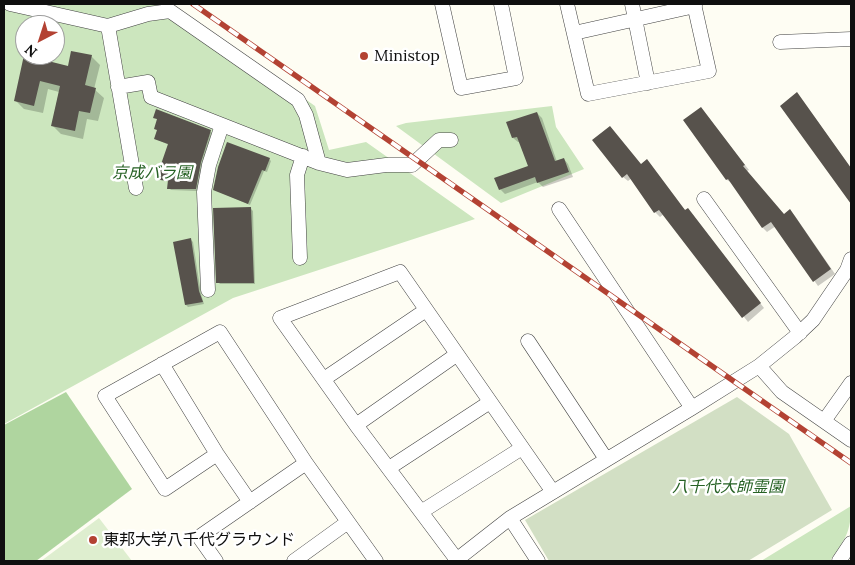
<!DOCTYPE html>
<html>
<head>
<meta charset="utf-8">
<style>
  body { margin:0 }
  #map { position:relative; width:855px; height:565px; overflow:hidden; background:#fefdf3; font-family:Lora,serif }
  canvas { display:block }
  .frame { position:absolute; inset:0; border:5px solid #0f0f0f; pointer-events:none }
  .north { position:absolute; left:15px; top:15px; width:50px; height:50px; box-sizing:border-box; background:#fff; border:1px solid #9f9f9f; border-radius:50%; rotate:220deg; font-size:14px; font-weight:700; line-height:20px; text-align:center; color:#0f0f0f }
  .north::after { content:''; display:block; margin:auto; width:18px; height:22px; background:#b34233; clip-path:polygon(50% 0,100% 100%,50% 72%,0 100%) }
</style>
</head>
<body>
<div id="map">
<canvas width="855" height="565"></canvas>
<div class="frame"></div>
<div class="north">N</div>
</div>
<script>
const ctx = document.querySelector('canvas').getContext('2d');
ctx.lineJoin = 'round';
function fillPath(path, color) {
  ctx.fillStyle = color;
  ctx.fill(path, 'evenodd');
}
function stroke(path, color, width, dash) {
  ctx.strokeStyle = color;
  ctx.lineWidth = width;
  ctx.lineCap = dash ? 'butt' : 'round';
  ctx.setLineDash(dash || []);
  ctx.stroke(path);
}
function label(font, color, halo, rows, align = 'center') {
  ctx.font = font + ' Lora,"Noto Sans JP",serif';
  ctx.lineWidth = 5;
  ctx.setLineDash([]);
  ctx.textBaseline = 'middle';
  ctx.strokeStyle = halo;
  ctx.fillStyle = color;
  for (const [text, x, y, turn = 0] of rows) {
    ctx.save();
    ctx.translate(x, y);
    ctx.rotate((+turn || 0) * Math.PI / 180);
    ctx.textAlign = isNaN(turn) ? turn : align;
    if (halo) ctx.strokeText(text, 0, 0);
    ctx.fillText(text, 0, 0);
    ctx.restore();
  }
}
fillPath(new Path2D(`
  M4,4H149L174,6L315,106L329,150L366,142L475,219L233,298L4,424ZM25,25H55V55H25Z
  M552,106L556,127L584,169L501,203L396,126L406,123Z
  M851,506C851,533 845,539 830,561H761Z`), '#cce6be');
fillPath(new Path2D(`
  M66,392L132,489L36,561H4V425Z`), '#afd59f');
fillPath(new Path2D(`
  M737,397L789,434L832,510L748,561H549L525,520Z`), '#d2dfc4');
fillPath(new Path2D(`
  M99,518L132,561H41Z`), '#deeecf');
fillPath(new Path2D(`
  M25,55L45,57L50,63L69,67L91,56L100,65L94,89L104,98L98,121L87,119L83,139L61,134L52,125L59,92L48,89L43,113L24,109L15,100Z
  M797,93L851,168V200L847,196Z
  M701,108L749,170L747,171L784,216L790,211L795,216L835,274L818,286L776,226L767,232L763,228L732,183L727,180L685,121Z
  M537,113L542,118L557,162L564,159L568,164L573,177L543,187L538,182L505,194L500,189L529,167L520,142H518L513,138Z
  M154,117L210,131L212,133L197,191L171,190L169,188V181H162L160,179L169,145L156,139L158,131V120Z
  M594,140L642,165L686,211L692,214L764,308L748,322L664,214L660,217L655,212L632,178L628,181L623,177Z
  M269,159L271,161L267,172L264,171L250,205L215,190Z
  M251,209L253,211L255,284H220L218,282Z
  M191,240L193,242L201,294L204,304L188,307L186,305Z`), '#0003');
fillPath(new Path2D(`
  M71,51L92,55L85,85L96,88L90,113L79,111L75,131L51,126L60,86L40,81L34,106L14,101L24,55H45L44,60L68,66Z
  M797,92L851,168V204L780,106Z
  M701,107L745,165L743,166L784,214L790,209L831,269L813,282L771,222L762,228L728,179L726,180L683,120Z
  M156,109L211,130L201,162L196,189H167L168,180H159V170L168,144L154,139L157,130L154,129L157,119L153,118Z
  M537,112L555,161L564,158L569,172L537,183L535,177L499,190L494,178L528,166L517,137L512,138L506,122Z
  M610,126L641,164L647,159L685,210L688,208L761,303L742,318L659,210L654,213L627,174L622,178L592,140Z
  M227,142L270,158L265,171L262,170L248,204L213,190L218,167Z
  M251,207L254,283H216L213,208Z
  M191,238L199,291L203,302L185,305L173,242Z`), '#57524c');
const minor = new Path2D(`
  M10,4L108,26L136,188
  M442,4L461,88L516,78L501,4
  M567,4L588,94L709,71L694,4
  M632,4L648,83
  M108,26L148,14L170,11L298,100L306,115L319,163
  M574,33L695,6
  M780,42L851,39
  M118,87L148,82L151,97L319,163L347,170L386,165H412L439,140H451
  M704,199L800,333
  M559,209L692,408
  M300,258L297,175L303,156
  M208,290L204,192L209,165L222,125
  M528,341L606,459
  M162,364L217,454L250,502
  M759,366L782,392L851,440
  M324,379L426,310
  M824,421L851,383
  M356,425L456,355
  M217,454L165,489L105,396L220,332L306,463L376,561
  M389,468L490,402
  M421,512L522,448
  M510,518L538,561
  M457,560L356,425L280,318L400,272L553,492
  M216,561L199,537L306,463
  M294,561L348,522
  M455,561L510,518L692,408L759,366L795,337L813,320L847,270L851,259
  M839,561L851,543`);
stroke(minor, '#424242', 15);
stroke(minor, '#fff', 14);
const rail = new Path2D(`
  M193,4L851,463`);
stroke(rail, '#b34233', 5.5);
stroke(rail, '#fff', 4, [11]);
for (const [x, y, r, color] of [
  [364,56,5,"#b34233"],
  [93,540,5,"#b34233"]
]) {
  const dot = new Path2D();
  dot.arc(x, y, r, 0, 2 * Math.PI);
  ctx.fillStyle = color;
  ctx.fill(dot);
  stroke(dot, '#fff', 2);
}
label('16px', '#0f0f0f', '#fff', [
  ["Ministop",374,56],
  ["東邦大学八千代グラウンド",103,540]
], 'left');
label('italic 16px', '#276225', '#fff', [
  ["京成バラ園",152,173],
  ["八千代大師霊園",728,487]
]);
</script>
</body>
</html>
